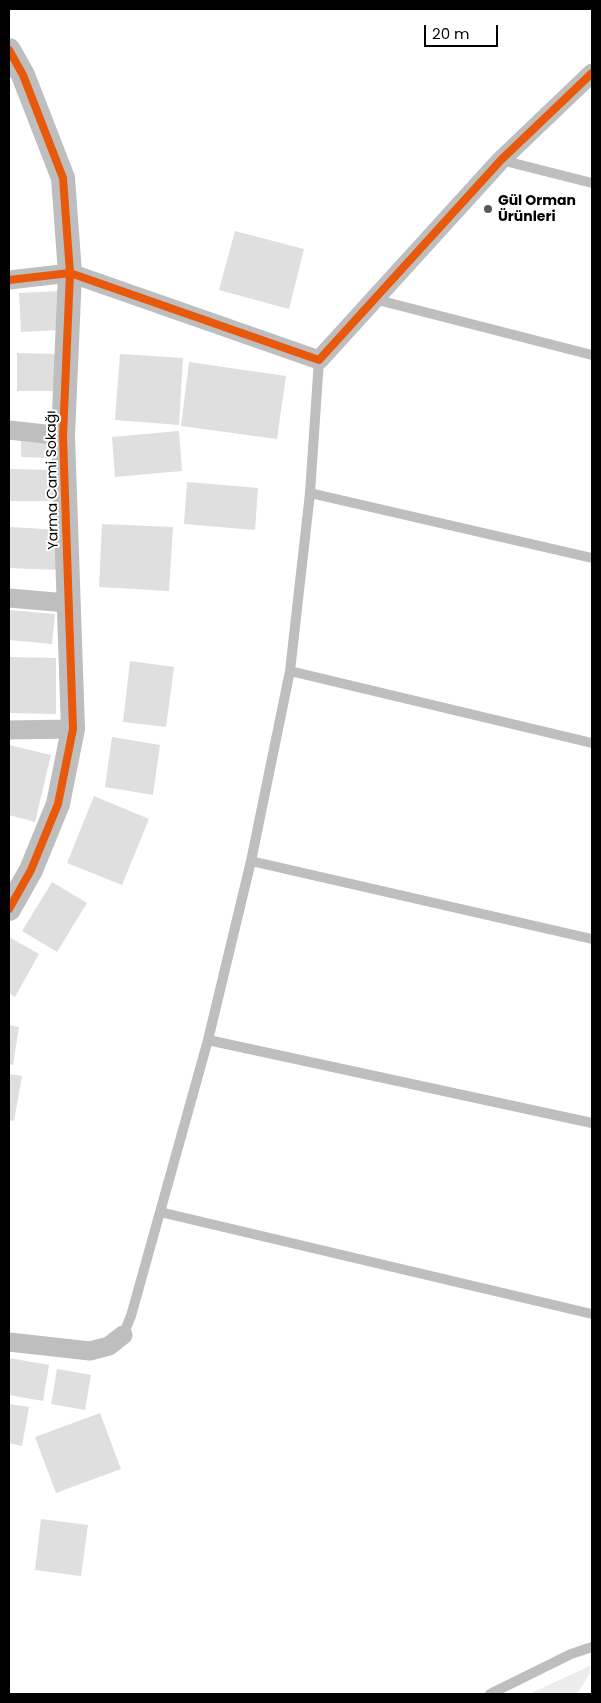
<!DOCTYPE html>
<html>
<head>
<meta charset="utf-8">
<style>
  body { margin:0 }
  #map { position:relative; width:601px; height:1703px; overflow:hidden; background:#fff; font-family:Poppins,sans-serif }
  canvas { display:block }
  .frame { position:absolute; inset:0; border:10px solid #000; pointer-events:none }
  .scale { position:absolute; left:424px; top:25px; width:74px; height:22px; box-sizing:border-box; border:2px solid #000; border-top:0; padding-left:6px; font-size:15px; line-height:18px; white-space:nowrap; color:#000; -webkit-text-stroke:4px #fff; paint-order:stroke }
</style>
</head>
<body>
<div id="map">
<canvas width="601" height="1703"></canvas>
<div class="frame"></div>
<div class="scale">20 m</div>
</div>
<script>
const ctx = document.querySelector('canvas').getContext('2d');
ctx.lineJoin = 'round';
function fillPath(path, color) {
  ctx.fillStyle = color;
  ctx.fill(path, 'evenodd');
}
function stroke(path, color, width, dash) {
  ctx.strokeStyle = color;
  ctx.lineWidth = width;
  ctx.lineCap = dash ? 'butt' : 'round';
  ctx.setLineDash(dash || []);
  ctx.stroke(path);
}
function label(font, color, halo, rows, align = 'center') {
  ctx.font = font + ' Poppins,sans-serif';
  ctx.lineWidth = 4;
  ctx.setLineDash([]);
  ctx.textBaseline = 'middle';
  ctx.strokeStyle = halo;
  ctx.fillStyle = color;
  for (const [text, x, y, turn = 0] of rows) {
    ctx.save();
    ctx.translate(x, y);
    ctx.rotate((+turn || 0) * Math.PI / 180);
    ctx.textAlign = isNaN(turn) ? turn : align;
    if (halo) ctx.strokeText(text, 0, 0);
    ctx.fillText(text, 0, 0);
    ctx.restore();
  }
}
fillPath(new Path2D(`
  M592,1665L589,1675L577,1694H529Z`), '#ececec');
fillPath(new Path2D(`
  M235,231L304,249L289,309L219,290Z
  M60,291L62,330L21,332L19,293Z
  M17,353L59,354V391H17Z
  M120,354L183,358L179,425L115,420Z
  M189,362L286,376L277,439L181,426Z
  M179,431L182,471L115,477L112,437Z
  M21,438H53L52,458L21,457Z
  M10,469L54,470V501H10Z
  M187,482L258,488L255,530L184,524Z
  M102,524L173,527L169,591L99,587Z
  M10,527L61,530L58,570L9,568Z
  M9,610L55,614L52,644L9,640Z
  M9,657L56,658V714L9,713Z
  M130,661L174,667L166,727L123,722Z
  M112,737L160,745L153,795L105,787Z
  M9,745L51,755L35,822L9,815Z
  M94,796L149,819L122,885L67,863Z
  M52,882L87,903L57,952L22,931Z
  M9,937L39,954L15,997L9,993Z
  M9,1025L19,1027L13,1065L9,1064Z
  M9,1074L22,1076L14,1121L9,1120Z
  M9,1358L49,1365L43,1401L9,1395Z
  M57,1369L91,1375L85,1410L51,1404Z
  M9,1404L29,1407L22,1446L9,1443Z
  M100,1413L121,1469L56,1493L35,1437Z
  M41,1519L88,1525L81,1576L35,1570Z`), '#dfdfdf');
stroke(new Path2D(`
  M501,160L592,183
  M374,299L592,355
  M310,493L592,558
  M290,671L592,743
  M251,861L592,939
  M208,1040L592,1123
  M160,1212L592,1314
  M123,1335L131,1316L208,1040L251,861L290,671L310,493L319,360
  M490,1694L571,1654L592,1647`), '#bebebe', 10);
stroke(new Path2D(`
  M9,280L70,273L319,360L501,160L592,73
  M9,430L63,436
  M9,598L67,603
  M9,730L73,729
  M9,1342L90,1351L109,1346L123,1335`), '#bebebe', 19);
stroke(new Path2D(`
  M9,50L23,75L63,178L70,273L63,436L73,729L58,804L31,870L9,909`), '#bebebe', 24);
stroke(new Path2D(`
  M9,50L23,75L63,178L70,273L63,436L73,729L58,804L31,870L9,909
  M9,280L70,273L319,360L501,160L592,73`), '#e8590c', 8);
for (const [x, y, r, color] of [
  [488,209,5,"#595959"]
]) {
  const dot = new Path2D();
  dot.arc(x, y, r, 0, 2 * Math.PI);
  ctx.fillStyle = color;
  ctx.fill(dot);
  stroke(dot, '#fff', 2);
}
label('bold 14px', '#000', '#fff', [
  ["Gül Orman",498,201],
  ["Ürünleri",498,217]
], 'left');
label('14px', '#000', '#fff', [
  ["Yarma Cami Sokağı",53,480,-91]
]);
</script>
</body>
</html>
